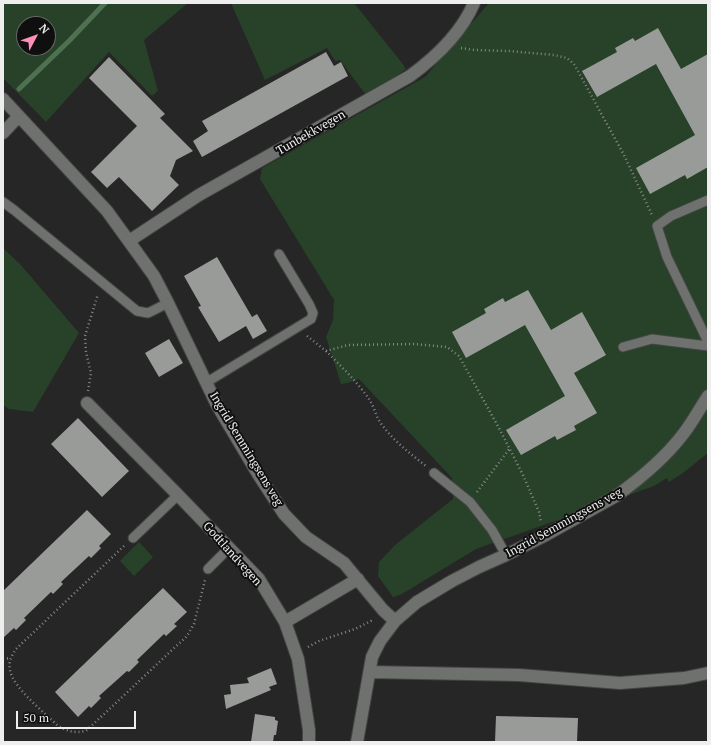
<!DOCTYPE html>
<html>
<head>
<meta charset="utf-8">
<style>
  body { margin:0 }
  #map { position:relative; width:711px; height:745px; overflow:hidden; background:#252625; font-family:"PT Serif",serif }
  canvas { display:block }
  .frame { position:absolute; inset:0; border:4px solid #edeeed; pointer-events:none }
  .north { position:absolute; left:16px; top:16px; width:40px; height:40px; box-sizing:border-box; background:#0e0f0e; border:1px solid #676867; border-radius:50%; rotate:49deg; font-size:11px; font-weight:700; line-height:16px; text-align:center; color:#edeeed }
  .north::after { content:''; display:block; margin:auto; width:14px; height:18px; background:#ff8eb9; clip-path:polygon(50% 0,100% 100%,50% 72%,0 100%) }
  .scale { position:absolute; left:16px; top:711px; width:120px; height:18px; box-sizing:border-box; border:2px solid #edeeed; border-top:0; padding-left:5px; font-size:12px; line-height:14px; white-space:nowrap; color:#edeeed; -webkit-text-stroke:3px #0e0f0e; paint-order:stroke }
</style>
</head>
<body>
<div id="map">
<canvas width="711" height="745"></canvas>
<div class="frame"></div>
<div class="north">N</div>
<div class="scale">50 m</div>
</div>
<script>
const ctx = document.querySelector('canvas').getContext('2d');
ctx.lineJoin = 'round';
function fillPath(path, color) {
  ctx.fillStyle = color;
  ctx.fill(path, 'evenodd');
}
function stroke(path, color, width, dash) {
  ctx.strokeStyle = color;
  ctx.lineWidth = width;
  ctx.lineCap = dash ? 'butt' : 'round';
  ctx.setLineDash(dash || []);
  ctx.stroke(path);
}
function label(font, color, halo, rows, align = 'center') {
  ctx.font = font + ' "PT Serif",serif';
  ctx.lineWidth = 4;
  ctx.setLineDash([]);
  ctx.textBaseline = 'middle';
  ctx.strokeStyle = halo;
  ctx.fillStyle = color;
  for (const [text, x, y, turn = 0] of rows) {
    ctx.save();
    ctx.translate(x, y);
    ctx.rotate((+turn || 0) * Math.PI / 180);
    ctx.textAlign = isNaN(turn) ? turn : align;
    if (halo) ctx.strokeText(text, 0, 0);
    ctx.fillText(text, 0, 0);
    ctx.restore();
  }
}
fillPath(new Path2D(`
  M3,3H188L144,40L158,91L152,96L109,52L46,122L3,78ZM24,24H48V48H24Z
  M231,3H354L402,63L406,69L384,85L366,95L340,60L335,61L327,48L265,80Z
  M489,3H708V453L683,473L669,482L667,478L654,486L476,549L402,594L393,597L378,576L379,562L395,545L453,499L452,478L359,379L347,383L341,384L326,337L333,320L334,300L260,179L262,168L425,77Z
  M3,248L20,264L79,333L33,412L9,409L3,405Z
  M139,542L153,557L134,576L120,561Z`), '#274229');
stroke(new Path2D(`
  M19,89L69,41L105,3`), '#4e7151', 5);
fillPath(new Path2D(`
  M658,28L681,69L708,54V167L687,179L685,175L650,194L636,168L695,135L656,64L597,97L582,71L617,52L615,48L633,38L635,41Z
  M326,52L334,66L341,62L348,76L202,157L193,141L208,131L202,121Z
  M109,57L165,114L160,118L193,151L176,160L170,176L179,185L152,211L119,177L107,188L91,172L137,126L89,78Z
  M217,257L252,317L257,314L267,331L253,339L246,326L219,342L198,307L201,306L184,276Z
  M528,290L551,330L582,312L606,355L574,373L597,413L574,426L576,430L557,440L555,436L521,455L506,430L565,396L525,325L466,358L452,332L486,313L484,309L503,298L505,302Z
  M169,339L183,363L159,377L145,353Z
  M78,418L129,471L102,497L51,444Z
  M87,510L111,534L99,546L101,548L91,558L89,556L61,582L63,584L53,594L51,592L24,618L26,620L16,630L14,628L3,638V591Z
  M163,588L187,612L174,624L177,626L166,636L164,634L137,660L139,662L129,672L127,671L99,696L101,698L91,708L89,706L78,717L55,692Z
  M271,668L277,684L269,687L271,690L226,709L224,695L231,694L230,685L249,683L247,678Z
  M255,714L275,717V720L278,721L276,735H274L273,742H251Z
  M496,716L578,718L577,742H495Z`), '#999b99');
const service = new Path2D(`
  M708,200L671,216L657,226L667,257L708,342
  M3,202L14,210L137,311L148,313L168,303
  M623,347L652,339L708,346
  M207,382L311,319L313,313L309,304L279,254
  M434,473L470,502L492,530L506,555
  M133,538L178,495
  M208,569L229,548`);
const minor = new Path2D(`
  M3,99L107,211L141,258L154,276L168,303L217,405L258,474L284,514L306,537L344,563L383,610L395,621
  M3,133L19,116
  M129,241L199,195L410,76C436,57 461,34 474,3
  M87,403L178,495L259,579L285,622L298,659L309,730V742
  M285,622L358,579
  M370,672L519,675L620,683L684,678L708,673
  M357,742L372,657L380,641L395,621L417,602L452,581L479,567L506,555L544,536L616,496C641,478 666,457 684,433C693,421 700,408 708,396`);
stroke(service, '#444544', 11);
stroke(minor, '#444544', 14);
stroke(new Path2D(`
  M461,48L474,50L509,51L554,55L567,58L574,64L624,155L652,215
  M307,336L326,351L348,345L414,344L447,347L459,356L500,430L523,475L539,512L541,522
  M326,351C340,365 358,383 369,399C373,405 375,412 378,419C390,438 408,452 426,466
  M88,391L91,373L86,352L85,336L98,294
  M477,492L510,448
  M124,546L16,649C12,655 8,662 10,670C13,688 45,713 58,726C69,732 75,733 86,731L187,636L194,624L205,580
  M308,647L319,641L355,629L373,620
  M3,659L10,658`), '#888988', 2.5, [1, 3]);
stroke(service, '#6e716e', 9);
stroke(minor, '#6e716e', 12);
label('12px', '#edeeed', '#0e0f0e', [
  ["Tunbekkvegen",311,133,-30],
  ["Ingrid Semmingsens veg",246,449,59],
  ["Ingrid Semmingsens veg",564,523,-29],
  ["Godtlandvegen",232,554,48]
]);
</script>
</body>
</html>
